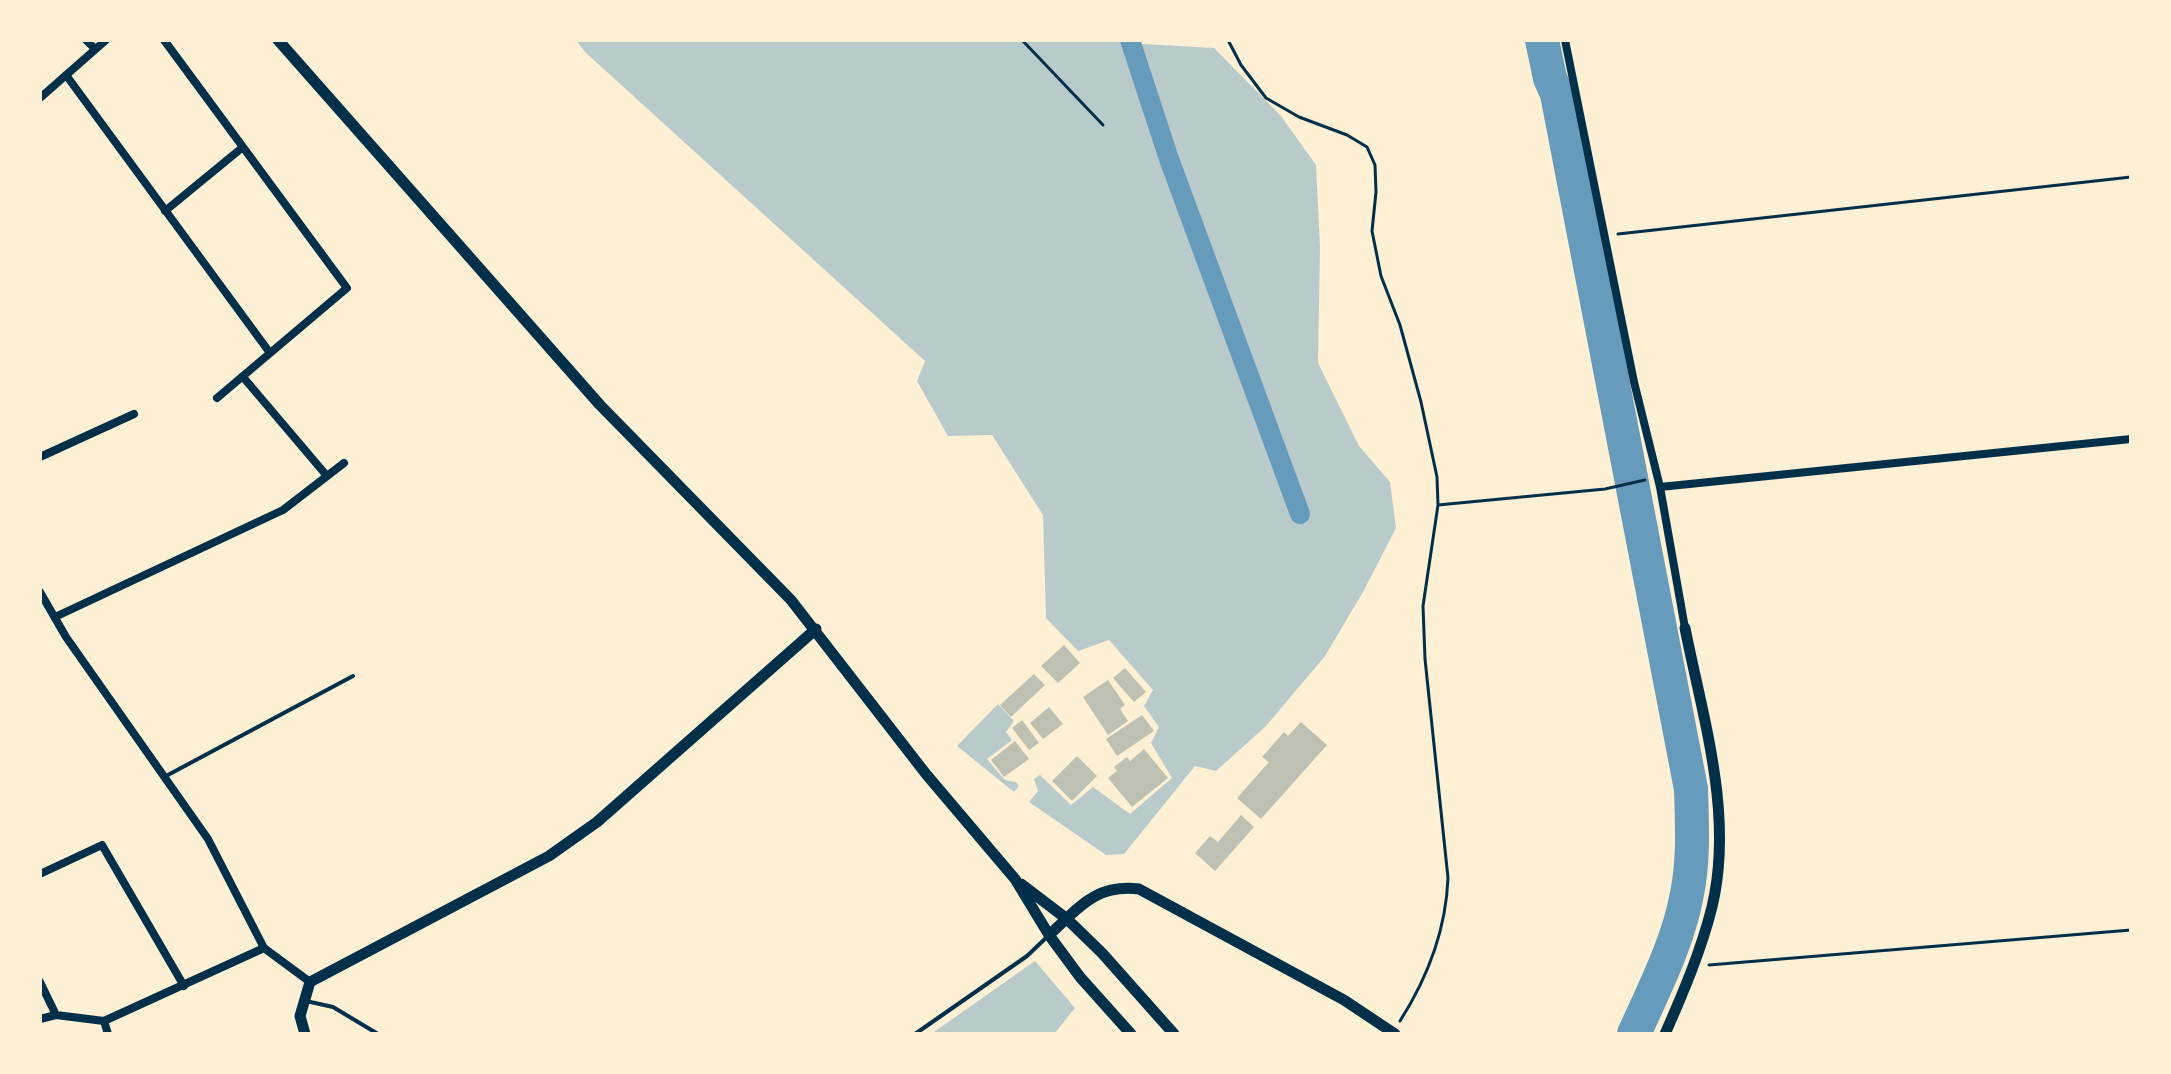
<!DOCTYPE html>
<html>
<head>
<meta charset="utf-8">
<style>
  body { margin:0 }
  #map { position:relative; width:2171px; height:1074px; overflow:hidden; background:#fdf0d5; font-family:Mulish,sans-serif }
  canvas { display:block }
  .frame { position:absolute; inset:0; border:42px solid #fdf0d5; pointer-events:none }
</style>
</head>
<body>
<div id="map">
<canvas width="2171" height="1074"></canvas>
<div class="frame"></div>
</div>
<script>
const ctx = document.querySelector('canvas').getContext('2d');
ctx.lineJoin = 'round';
function fillPath(path, color) {
  ctx.fillStyle = color;
  ctx.fill(path, 'evenodd');
}
function stroke(path, color, width, dash) {
  ctx.strokeStyle = color;
  ctx.lineWidth = width;
  ctx.lineCap = dash ? 'butt' : 'round';
  ctx.setLineDash(dash || []);
  ctx.stroke(path);
}
fillPath(new Path2D(`
  M576,40H1123L1125,43L1214,48L1281,116L1316,165L1320,247L1318,363L1359,446L1390,482L1396,528L1363,592L1325,656L1266,726L1216,771L1195,766L1124,854L1106,855L1029,802L1038,791L1034,779L1040,775L1071,805L1093,787L1130,814L1172,778L1151,743L1159,727L1144,706L1153,690L1109,640L1078,651L1046,618L1043,515L992,435L948,436L917,381L925,361L585,52Z
  M998,704L1014,721L1006,732L1012,740L987,759L1005,780L1016,782L1019,786L1014,792L957,746Z
  M1035,961L1075,1008L1054,1034H931Z`), '#b9caca');
stroke(new Path2D(`
  M1130,40L1169,159L1300,514`), '#669bbc', 20);
stroke(new Path2D(`
  M1542,40L1550,78L1557,94L1691,789C1692,824 1694,859 1687,894C1678,943 1654,989 1634,1034`), '#669bbc', 34);
fillPath(new Path2D(`
  M1064,645L1080,663L1058,683L1041,666Z
  M1125,668L1146,692L1134,702L1113,678Z
  M1034,674L1045,685L1011,717L1000,705Z
  M1108,680L1125,705L1120,709L1128,721L1108,735L1083,697Z
  M1049,707L1063,724L1043,739L1030,723Z
  M1142,715L1154,731L1117,756L1106,739Z
  M1022,720L1039,743L1029,750L1012,728Z
  M1301,722L1327,745L1261,819L1237,798L1269,762L1262,757L1284,732L1288,736Z
  M1015,741L1029,759L1004,777L991,760Z
  M1144,749L1168,778L1132,807L1108,778L1117,771L1114,767L1127,757L1130,761Z
  M1077,756L1097,776L1072,801L1052,781Z
  M1241,815L1254,827L1215,871L1195,853L1210,836L1218,842Z`), '#bec0b2');
stroke(new Path2D(`
  M1022,40L1103,125
  M1228,40L1241,65L1266,98L1299,117L1347,135L1367,147L1375,165L1376,192L1372,231L1381,276L1400,325L1421,402L1437,477L1438,505L1423,606L1425,659L1448,878C1446,930 1428,977 1400,1021
  M1618,234L2131,177
  M1438,505L1605,489L1645,480
  M1709,965L2131,930`), '#003049', 3);
stroke(new Path2D(`
  M166,776L353,676
  M306,1001L333,1007L378,1034
  M915,1034L1027,956L1048,936`), '#003049', 4);
stroke(new Path2D(`
  M86,40L95,49
  M164,40L347,288L217,398
  M1565,40L1634,382L1660,487L1685,628
  M66,75L270,353
  M40,98L106,40
  M165,211L243,147
  M243,377L327,476
  M40,457L134,414
  M1660,487L2131,439
  M40,592L66,637L208,839L264,948L310,982
  M55,617L283,510L344,463
  M40,874L102,845L184,986
  M40,982L56,1015
  M40,1019L56,1015L104,1021L264,948
  M104,1021L108,1034`), '#003049', 8);
stroke(new Path2D(`
  M278,40L600,405L791,600L926,774L1015,879L1049,935L1080,977L1131,1034
  M1021,884L1067,919L1102,953L1174,1034
  M1049,935C1079,908 1095,884 1139,889L1344,1000L1395,1034
  M305,1034L300,1016L310,982L549,856L597,822L816,629
  M1665,1034C1683,993 1701,951 1712,907C1734,815 1703,719 1685,628`), '#003049', 11);
</script>
</body>
</html>
